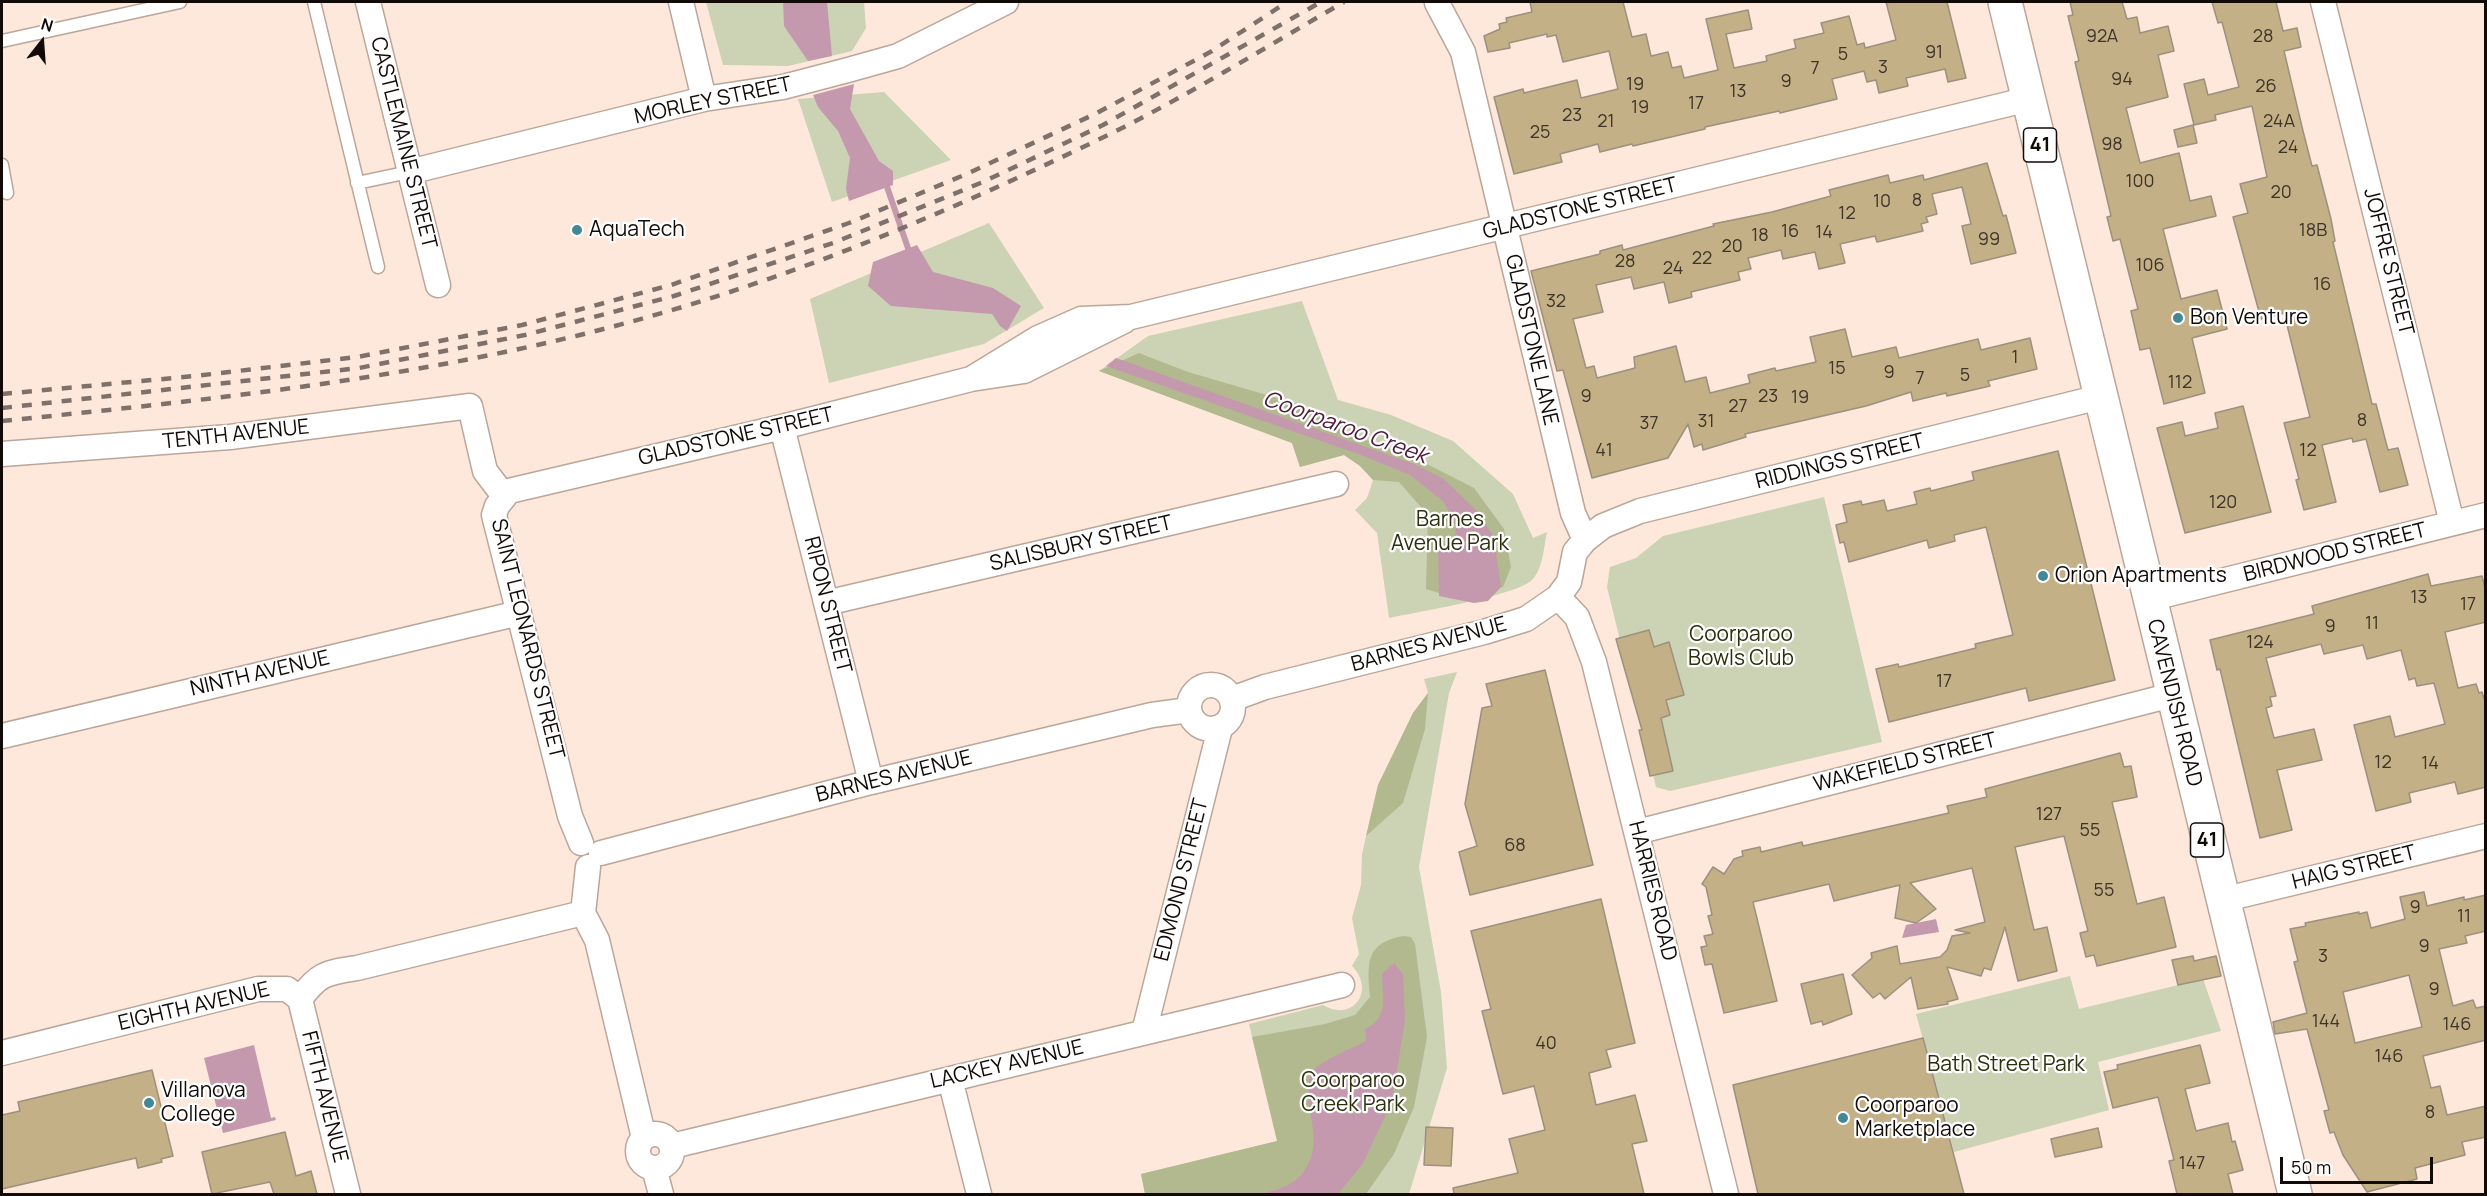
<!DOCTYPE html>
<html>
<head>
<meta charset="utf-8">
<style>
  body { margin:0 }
  #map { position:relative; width:2487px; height:1196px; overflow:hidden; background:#fee8db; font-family:Manrope,sans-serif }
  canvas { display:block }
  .frame { position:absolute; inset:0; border:3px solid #110a07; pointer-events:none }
  .north { position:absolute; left:12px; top:12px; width:60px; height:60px; -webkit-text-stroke:4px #fff; paint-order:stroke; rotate:17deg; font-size:16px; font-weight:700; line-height:24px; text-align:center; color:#110a07 }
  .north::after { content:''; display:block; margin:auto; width:21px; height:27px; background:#110a07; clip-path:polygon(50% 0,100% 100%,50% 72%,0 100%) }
  .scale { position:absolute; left:2280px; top:1157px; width:153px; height:27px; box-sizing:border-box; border:3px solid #110a07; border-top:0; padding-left:8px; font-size:18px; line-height:21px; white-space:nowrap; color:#110a07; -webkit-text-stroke:4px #fff; paint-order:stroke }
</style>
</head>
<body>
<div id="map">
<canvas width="2487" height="1196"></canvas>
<div class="frame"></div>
<div class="north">N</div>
<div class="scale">50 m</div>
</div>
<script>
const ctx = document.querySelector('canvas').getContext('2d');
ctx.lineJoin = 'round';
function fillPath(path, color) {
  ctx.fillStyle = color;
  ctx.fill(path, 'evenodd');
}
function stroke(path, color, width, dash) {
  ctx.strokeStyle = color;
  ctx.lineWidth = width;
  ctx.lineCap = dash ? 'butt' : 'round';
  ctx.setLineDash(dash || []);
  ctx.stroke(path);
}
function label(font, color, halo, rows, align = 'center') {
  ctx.font = font + ' Manrope,sans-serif';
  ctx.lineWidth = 4.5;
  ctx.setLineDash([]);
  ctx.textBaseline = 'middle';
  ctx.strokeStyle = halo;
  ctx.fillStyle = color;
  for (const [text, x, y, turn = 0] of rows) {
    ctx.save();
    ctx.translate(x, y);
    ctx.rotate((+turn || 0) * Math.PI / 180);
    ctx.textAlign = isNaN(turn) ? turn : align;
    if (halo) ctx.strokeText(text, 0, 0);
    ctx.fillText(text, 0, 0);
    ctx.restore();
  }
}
fillPath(new Path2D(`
  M706,2H864L866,28L852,51L788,66L723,65Z
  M884,92L951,160L832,202L798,99Z
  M989,223L1044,308L984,344L829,383L810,299Z
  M1302,301L1338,400L1391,415L1453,441L1513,494L1533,538L1547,532C1544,546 1543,569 1532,580C1515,596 1417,612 1389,618L1377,533L1355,510L1367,498L1373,480L1360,466L1344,455L1300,467L1292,443L1099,371L1148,336Z
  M1824,497L1882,742L1670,791L1656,787L1607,587L1610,567L1636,558L1663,536Z
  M1457,672L1449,693L1419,867L1441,992L1447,1068L1409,1194H1145L1141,1174L1278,1141L1249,1024L1323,1005C1353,1023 1376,990 1352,966L1359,954L1352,918L1361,885L1362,854L1378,785L1413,713L1428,693L1424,679Z
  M2070,976L2079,1009L2203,979L2221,1031L2098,1062L2109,1110L1954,1152L1916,1014Z`), '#ccd2b4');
fillPath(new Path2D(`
  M1139,353L1188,372L1301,405L1345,432L1415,458L1474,488L1504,529L1511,567L1503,587L1445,595L1426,589L1428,515L1399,482L1373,480L1360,466L1344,455L1300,467L1292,443L1099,371Z
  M1428,693L1425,729L1403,803L1366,836L1378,785L1413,713Z
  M1403,936L1411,937L1415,944L1427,1037L1414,1107L1394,1154L1366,1194H1145L1141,1174L1277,1141L1252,1037L1325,1024L1355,1015L1370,997C1367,964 1365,943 1403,936Z`), '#b2b98e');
fillPath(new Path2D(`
  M783,2H827L832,56L808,61L784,26Z
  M854,84L850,109L879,161L893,171V185L849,201L846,189L850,158L838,131L818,107L813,95Z
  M917,245L933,272L993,288L1021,306L1007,331L1000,326L992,314L891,306L868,286L873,262Z
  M1116,358L1414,464L1444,479L1477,511L1494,537L1501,587L1488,601L1474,603L1439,596L1438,550L1455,535L1456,527L1444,502L1410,475L1358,454L1106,366Z
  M1936,919L1939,932L1902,938L1906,925Z
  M1394,963L1403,974L1405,1020L1392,1102L1362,1165L1338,1194H1260C1283,1189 1301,1183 1310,1160C1323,1129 1296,1094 1314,1070C1322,1060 1353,1048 1366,1041L1365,1029C1390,1017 1382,998 1382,974Z
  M254,1045L271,1118L275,1117L276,1120L223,1133L204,1058Z`), '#c499ae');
stroke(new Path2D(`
  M885,181L910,254`), '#c499ae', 6);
const building = new Path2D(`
  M1530,2H1623L1632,37L1646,34L1651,56L1668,52L1672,68L1681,66L1684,78L1718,70L1706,19L1748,10L1752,29L1726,34L1734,68L1767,61L1766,56L1796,48L1794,40L1824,33L1821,23L1849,16L1857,45L1864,43L1865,48L1896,40L1886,2H1947L1966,78L1948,82L1945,69L1906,78L1908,86L1879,93L1876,80L1867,82L1864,71L1832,79L1837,99L1780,113L1779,111L1705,127V129L1633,146L1632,144L1600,152L1598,144L1560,154L1562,162L1514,174L1494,97L1523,89L1524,93L1577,80L1581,98L1618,89L1609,51L1563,62L1556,35L1547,37V34L1509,43L1510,48L1488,52L1484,36L1500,29L1499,24L1507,22L1506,18L1532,12Z
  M2070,2H2122L2127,19L2137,17L2140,33L2168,26L2174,51L2158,55L2168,97L2126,108L2140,163L2179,153L2190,201L2211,196L2216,216L2163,229L2181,299L2217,290L2227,329L2192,338L2205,393L2164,404L2150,348L2140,350L2131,311L2138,309L2120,239L2113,241L2107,217L2111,216L2075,62L2079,61L2068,16L2073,15Z
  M2212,2H2276L2283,31L2297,28L2301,47L2284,51L2303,131L2312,166L2317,165L2331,219L2335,241L2333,242L2372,404H2376L2388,450L2398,448L2408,485L2380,492L2366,439L2353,442L2352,438L2322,445L2336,502L2304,510L2296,480L2299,479L2284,423L2310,417L2284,313L2261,319L2233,217L2248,213L2240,184L2267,177L2252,106L2215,115L2216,120L2194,125L2184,84L2204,79L2208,95L2239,87L2222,22L2218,23Z
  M2193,125L2197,143L2178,147L2174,130Z
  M1987,163L2003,216L2006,215L2016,253L1971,264L1962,226L1971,224L1962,187L1932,194L1937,214L1926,217L1928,222L1921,224L1923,231L1877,242L1875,236L1840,244L1845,263L1819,269L1815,252L1783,259L1781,250L1748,258L1751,269L1738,272L1740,280L1691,292L1692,297L1669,303L1664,282L1634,289L1631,277L1596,285L1603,312L1573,319L1586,368L1594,366L1597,378L1635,368L1634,357L1676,346L1685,382L1706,377L1710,393L1750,383L1748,375L1775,368L1776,371L1816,362L1810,337L1845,329L1852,357L1896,347L1899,358L1978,339L1981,350L2030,338L2037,369L1988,381L1990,386L1947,396L1946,393L1913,401L1911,392L1866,406L1745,434L1746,437L1703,450L1702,444L1694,447L1688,424L1668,458L1592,478L1563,370L1557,371L1531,271L1600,254V251L1622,245L1623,250L1714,226L1713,224L1772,212L1831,196L1829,190L1888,175L1890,183L1923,175L1924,180Z
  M2243,406L2271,512L2185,533L2157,428L2182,422L2185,436L2218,428L2215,413Z
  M2058,451L2115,680L2029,701L2026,688L1889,722L1876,669L1898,664L1899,667L1976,648L1975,644L2013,635L1986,527L1954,535L1955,541L1929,548L1927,540L1849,562L1844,542L1840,543L1836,525L1847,522L1843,505L1861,501L1862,505L1884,500L1887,511L1917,504L1914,492L1930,488L1931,491L1974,480L1972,472Z
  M2428,574L2431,586L2482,576L2486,592V622L2445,632L2458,688L2476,684L2479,693L2482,692L2486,705V787L2458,794L2455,782L2409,793L2411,802L2376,811L2354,725L2390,716L2395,737L2445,724L2434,683L2417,686L2415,678L2409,680L2401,650L2367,659L2363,645L2324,654L2321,644L2266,658L2276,696L2270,697L2272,706L2266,708L2274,738L2314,729L2322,760L2277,770L2292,830L2260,838L2220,669L2217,670L2210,640L2314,614L2312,606Z
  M1649,630L1654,647L1669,642L1684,695L1666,700L1670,715L1661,718L1673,771L1650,776L1639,730H1642L1616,639Z
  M1545,670L1593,865L1470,895L1459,852L1477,846L1465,804L1482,708L1492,706L1486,684Z
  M2120,753L2124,767L2131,766L2137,797L2112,802L2137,904L2164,897L2176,947L2097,966L2094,955L2086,957L2080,933L2088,931L2064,836L2015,847L2034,930L2047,927L2057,971L2018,981L2005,927L1991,970L1984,968L1981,976L1947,967L1958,999L1947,1002L1948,1004L1918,1009L1911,977L1885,999L1880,993L1873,998L1852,975L1872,958L1871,953L1897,946L1900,964L1940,957L1947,950L1952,936L1970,933L1955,930L1985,922L1972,868L1910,883L1936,909L1916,923L1895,918L1900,885L1834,901L1829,884L1753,902L1777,1001L1724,1013L1712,964L1705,965L1701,947L1707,946L1704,936L1713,934L1708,916L1712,915L1706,887L1702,884L1713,867L1724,874L1734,859L1743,856L1742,851L1760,847L1761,852L1802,842L1803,846L1949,813L1947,806L1987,797L1985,789Z
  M2424,892L2427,906L2464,897V900L2486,895V931L2465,936L2467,943L2439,949L2453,1006L2473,1000L2476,1008L2486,1006V1040L2423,1056L2431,1088L2440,1086L2447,1115L2486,1106V1137L2462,1142L2465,1155L2415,1168L2417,1179L2367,1192L2343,1155L2334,1132L2330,1133L2324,1111L2329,1110L2307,1029L2275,1034L2273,1022L2307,1013L2294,962L2298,961L2290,929L2306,926L2305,923L2359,912V914L2367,912L2371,928L2405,919L2400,897ZM2409,975L2422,1027L2355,1043L2343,992Z
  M1601,899L1635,1043L1606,1050L1611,1067L1589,1073L1596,1105L1635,1095L1647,1141L1632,1144L1644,1194H1454L1453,1188L1518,1173L1509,1139L1545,1130L1534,1086L1503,1094L1482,1011L1491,1009L1471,931Z
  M2193,956L2194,961L2216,956L2221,976L2178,985L2172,960Z
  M1843,974L1852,1014L1823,1025L1822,1021L1811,1024L1801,984Z
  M1923,1038L1964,1194H1758L1733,1085Z
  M2200,1045L2210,1083L2185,1089L2196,1131L2228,1123L2232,1142L2235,1141L2243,1170L2228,1174L2233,1194H2177L2169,1161L2174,1160L2158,1097L2113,1108L2104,1072L2118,1069L2117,1065Z
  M152,1070L173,1156L161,1159L162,1162L138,1168L136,1158L2,1189V1115L20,1111L18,1102Z
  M1426,1127L1453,1128L1451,1166L1424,1165Z
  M2098,1128L2102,1147L2055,1157L2051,1139Z
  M285,1132L296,1176L311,1171L317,1194H274L270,1182L212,1194L202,1152Z`);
fillPath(building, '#c4b087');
stroke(building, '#9b917e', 1.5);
const service = new Path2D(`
  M314,2L378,267
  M2,41L180,2
  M2,165L7,193
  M357,183L409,172`);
const minor = new Path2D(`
  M368,2L438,285
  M681,2L704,99
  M2323,2L2452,523
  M1437,3L1463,52L1573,513L1585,540
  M409,172L704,99L783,87L848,70L898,56L1006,2
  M971,379L1038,338L1081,319L1131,317L2029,99
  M782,427L871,782
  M2,454L230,437L470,406L485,471L504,496
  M1558,597L1577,617L1594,662L1726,1194
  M2149,599L2486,515
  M826,603L1336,484
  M1189 707a22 22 0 1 1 44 0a22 22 0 1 1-44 0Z
  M1232,699L1265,687L1484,632L1526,619L1558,597L1569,582L1575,552L1585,540L1603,526L1640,511L2100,397
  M2,736L519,613
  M1637,832L2172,695
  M581,843L570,816L494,515L497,506L509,491L782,427L971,379L1024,371L1124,321
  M601,853L871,782L1152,715L1189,710
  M588,867L583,913L597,940L644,1138
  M2222,900L2486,836
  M300,999C319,973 326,973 357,968L583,913
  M300,999L348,1194
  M1144,1032L1220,728
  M2,1053L258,989H287L300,999
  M950,1079L979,1194
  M638 1151a17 17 0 1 1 34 0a17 17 0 1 1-34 0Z
  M672,1146L1342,985
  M654,1168L661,1194`);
const primary = new Path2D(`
  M2005,2L2295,1194`);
stroke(service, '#baa69a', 15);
stroke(minor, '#baa69a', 27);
stroke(primary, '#baa69a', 36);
stroke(service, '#fff', 12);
stroke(minor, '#fff', 24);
stroke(primary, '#fff', 33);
stroke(new Path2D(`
  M2,394L195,376L357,357L522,325L671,285L849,223L969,173L1097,113L1212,51L1287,2
  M2,408L359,368L525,335L674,296L833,243L983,182L1103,125L1321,2
  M2,421C207,400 415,379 615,326C786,281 950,212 1108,135C1189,95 1266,47 1344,2`), '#7f716a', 4.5, [10, 10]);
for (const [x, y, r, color] of [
  [577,230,6,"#438895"],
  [2178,318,6,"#438895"],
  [2043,576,6,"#438895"],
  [149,1103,6,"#438895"],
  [1843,1118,6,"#438895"]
]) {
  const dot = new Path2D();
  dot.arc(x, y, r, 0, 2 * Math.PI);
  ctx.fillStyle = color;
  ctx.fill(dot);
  stroke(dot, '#fff', 2);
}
label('18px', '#3e3427', null, [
  ["92A",2102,37],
  ["28",2263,37],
  ["91",1934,53],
  ["5",1843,55],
  ["3",1883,68],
  ["7",1815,69],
  ["94",2122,80],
  ["9",1786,82],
  ["19",1635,85],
  ["26",2266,87],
  ["13",1738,92],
  ["17",1696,104],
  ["19",1640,108],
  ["23",1572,116],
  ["21",1606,122],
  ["24A",2279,122],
  ["25",1540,133],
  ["98",2112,145],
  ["24",2288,148],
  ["100",2140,182],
  ["20",2281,193],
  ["8",1917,201],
  ["10",1882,202],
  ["12",1847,214],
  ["18B",2313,231],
  ["16",1790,232],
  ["14",1824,233],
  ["18",1760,236],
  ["99",1989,240],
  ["20",1732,247],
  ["22",1702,259],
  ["28",1625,262],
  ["106",2150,266],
  ["24",1673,269],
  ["16",2322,285],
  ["32",1556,302],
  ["1",2015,358],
  ["15",1837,369],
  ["9",1889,373],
  ["5",1965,376],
  ["7",1920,379],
  ["112",2180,383],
  ["9",1586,397],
  ["23",1768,397],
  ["19",1800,398],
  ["27",1738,407],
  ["8",2362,421],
  ["31",1706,422],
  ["37",1649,424],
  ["41",1604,451],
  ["12",2308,451],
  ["120",2223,503],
  ["13",2419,598],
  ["17",2468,605],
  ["11",2372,624],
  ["9",2330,627],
  ["124",2260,643],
  ["17",1944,682],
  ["12",2383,763],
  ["14",2430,764],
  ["127",2049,815],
  ["55",2090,831],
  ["68",1515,846],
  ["55",2104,891],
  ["9",2415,908],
  ["11",2464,917],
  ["9",2424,947],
  ["3",2323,957],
  ["9",2434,990],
  ["144",2326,1022],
  ["146",2457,1025],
  ["40",1546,1044],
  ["146",2389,1057],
  ["8",2430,1113],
  ["147",2192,1164]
]);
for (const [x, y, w] of [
  [2040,145,33],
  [2207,840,33]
]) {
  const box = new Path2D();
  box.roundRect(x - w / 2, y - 17, w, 34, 4.5);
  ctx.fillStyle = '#fff';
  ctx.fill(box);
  stroke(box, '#110a07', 1.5);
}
label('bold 20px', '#110a07', null, [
  ["41",2040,145],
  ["41",2207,840]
]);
label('21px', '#110a07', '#fff', [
  ["MORLEY STREET",713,101,-12],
  ["CASTLEMAINE STREET",403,143,76],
  ["GLADSTONE STREET",1580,209,-14],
  ["JOFFRE STREET",2388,262,76],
  ["GLADSTONE LANE",1531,340,77],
  ["TENTH AVENUE",236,435,-6],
  ["GLADSTONE STREET",736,437,-13],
  ["RIDDINGS STREET",1840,462,-14],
  ["SALISBURY STREET",1081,544,-13],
  ["BIRDWOOD STREET",2335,553,-14],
  ["RIPON STREET",827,605,76],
  ["SAINT LEONARDS STREET",527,639,76],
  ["BARNES AVENUE",1429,645,-15],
  ["NINTH AVENUE",260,674,-13],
  ["CAVENDISH ROAD",2174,703,76],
  ["WAKEFIELD STREET",1905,763,-14],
  ["BARNES AVENUE",894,777,-14],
  ["HAIG STREET",2354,868,-14],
  ["EDMOND STREET",1182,880,-76],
  ["HARRIES ROAD",1652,891,76],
  ["EIGHTH AVENUE",194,1007,-13],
  ["LACKEY AVENUE",1007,1065,-13],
  ["FIFTH AVENUE",324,1097,76]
]);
label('21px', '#110a07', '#fff', [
  ["AquaTech",589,230],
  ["Bon Venture",2190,318],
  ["Orion Apartments",2055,576],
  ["Villanova",161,1091],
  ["College",161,1115],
  ["Coorparoo",1855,1106],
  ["Marketplace",1855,1130]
], 'left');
label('21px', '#2b2f0c', '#fff', [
  ["Barnes",1450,520],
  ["Avenue Park",1450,544],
  ["Coorparoo",1741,635],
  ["Bowls Club",1741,659],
  ["Bath Street Park",2006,1065],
  ["Coorparoo",1353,1081],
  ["Creek Park",1353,1105]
]);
label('italic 22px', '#4f1938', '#fff', [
  ["Coorparoo Creek",1345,428,20]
]);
</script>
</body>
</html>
